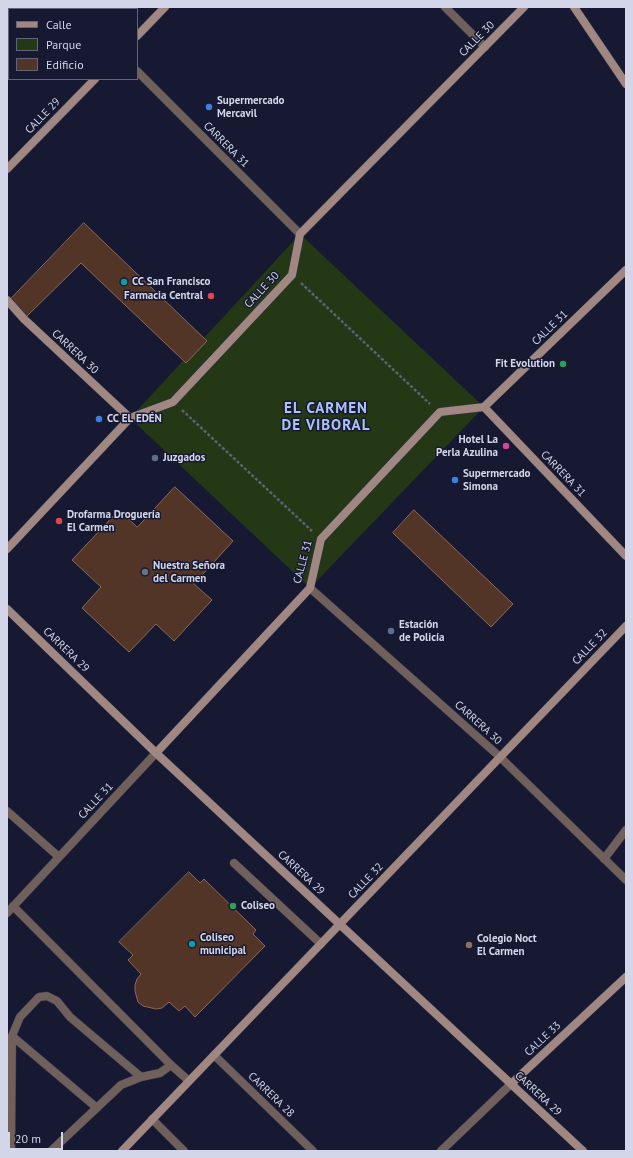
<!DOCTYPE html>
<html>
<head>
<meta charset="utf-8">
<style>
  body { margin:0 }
  #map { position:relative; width:633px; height:1158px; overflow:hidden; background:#161931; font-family:"PT Sans",sans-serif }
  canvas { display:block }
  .frame { position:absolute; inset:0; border:8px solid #d3d6e8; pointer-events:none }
  .legend { position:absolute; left:8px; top:8px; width:130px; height:72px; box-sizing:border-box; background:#161931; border:1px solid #62657a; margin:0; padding:5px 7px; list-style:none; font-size:12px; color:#d3d6e8 }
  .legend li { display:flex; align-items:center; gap:8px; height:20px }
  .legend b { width:20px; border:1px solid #62657a }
  .scale { position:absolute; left:8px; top:1132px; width:55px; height:18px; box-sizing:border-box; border:2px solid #d3d6e8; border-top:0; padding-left:5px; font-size:12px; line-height:14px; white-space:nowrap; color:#d3d6e8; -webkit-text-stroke:3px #161931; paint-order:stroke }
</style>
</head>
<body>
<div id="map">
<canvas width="633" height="1158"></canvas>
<div class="frame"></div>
<ul class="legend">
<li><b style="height:5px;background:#a08781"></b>Calle</li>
<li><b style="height:11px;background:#243816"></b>Parque</li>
<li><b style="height:11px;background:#523527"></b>Edificio</li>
</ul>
<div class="scale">20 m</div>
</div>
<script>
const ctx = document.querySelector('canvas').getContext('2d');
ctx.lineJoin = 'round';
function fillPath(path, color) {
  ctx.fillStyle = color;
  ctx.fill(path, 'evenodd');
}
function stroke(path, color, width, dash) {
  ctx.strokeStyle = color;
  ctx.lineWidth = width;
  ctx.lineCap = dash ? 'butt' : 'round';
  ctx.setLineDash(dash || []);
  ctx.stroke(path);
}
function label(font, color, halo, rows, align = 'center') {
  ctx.font = font + ' "PT Sans",sans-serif';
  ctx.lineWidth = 3;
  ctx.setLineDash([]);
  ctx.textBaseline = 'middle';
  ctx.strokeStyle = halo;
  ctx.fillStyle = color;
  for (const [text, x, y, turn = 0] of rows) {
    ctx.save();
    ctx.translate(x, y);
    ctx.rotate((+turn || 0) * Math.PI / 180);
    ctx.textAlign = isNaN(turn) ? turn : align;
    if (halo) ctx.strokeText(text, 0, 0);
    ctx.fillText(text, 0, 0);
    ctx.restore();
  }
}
fillPath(new Path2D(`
  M300,234L484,407L310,588L130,418Z`), '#243816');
const building = new Path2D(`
  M84,223L207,341L186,363L81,263L24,319L8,302Z
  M175,487L233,541L194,584L212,600L174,641L156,624L129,652L82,608L101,587L72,560L119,510L137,527Z
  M414,510L513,604L491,627L393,533Z
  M189,872L200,883L204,879L256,930L253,934L265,946L195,1017L185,1006L179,1011L169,1002L162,1008L156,1009L143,1006L138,1002L135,991V985L137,979L141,974L128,960L133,955L119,942Z`);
fillPath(building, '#523527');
stroke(building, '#8b6a5b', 1);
const lane = new Path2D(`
  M234,863L321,944
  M97,1108L12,1036L20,1017L39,997L47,996L57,1001L70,1017L141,1077
  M11,1151L12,1036
  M51,1151L121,1085L141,1077L160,1073L171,1065`);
const street = new Path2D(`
  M73,7L75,9
  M445,7L485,47
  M137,71L300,234
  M310,588L500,757L626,880
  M7,811L59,857
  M604,859L626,830
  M13,906L171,1065L189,1081
  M7,913L156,753
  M214,1055L313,1151
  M152,1119L184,1151
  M441,1151L511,1084`);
const secondary = new Path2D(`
  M574,7L626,84
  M137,36L165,7
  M7,169L95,79
  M7,300L24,319L130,418
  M484,407L626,556
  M7,549L130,418L173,402L292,275L300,234L524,7
  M7,609L156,753L583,1151
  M156,753L310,588L321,539L440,412L484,407L626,270
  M511,1084L626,977
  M122,1151L626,626`);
stroke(lane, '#30334b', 9);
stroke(street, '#30334b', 9);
stroke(secondary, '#30334b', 9);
stroke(new Path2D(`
  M301,283L430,404
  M182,410L312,531`), '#5e6177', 2.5, [3, 2]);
stroke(lane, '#70605c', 8);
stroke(street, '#70605c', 8);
stroke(secondary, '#a08781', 8);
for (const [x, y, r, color] of [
  [209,107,4,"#3f7fe0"],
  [124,282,4,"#0f9aa8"],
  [211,296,4,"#e0444e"],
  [563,364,4,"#2e9e5b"],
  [99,419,4,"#3f7fe0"],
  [506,446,4,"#d1479c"],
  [155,458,4,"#5c6f8a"],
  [455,480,4,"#3f7fe0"],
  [59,521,4,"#e0444e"],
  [145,572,4,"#6b7280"],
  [391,631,4,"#5c6f8a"],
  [233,906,4,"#2e9e5b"],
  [192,944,4,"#0f9aa8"],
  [469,945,4,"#8d6e63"]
]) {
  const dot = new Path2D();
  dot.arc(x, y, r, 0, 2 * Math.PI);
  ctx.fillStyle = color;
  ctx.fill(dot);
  stroke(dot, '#161931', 1.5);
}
label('11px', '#d3d6e8', '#161931', [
  ["CALLE 30",477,39,-45],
  ["CALLE 29",43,116,-46],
  ["CARRERA 31",226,145,45],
  ["CALLE 30",262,290,-47],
  ["CALLE 31",550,328,-44],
  ["CARRERA 30",75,352,43],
  ["CARRERA 31",563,474,46],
  ["CALLE 31",303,562,-75],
  ["CALLE 32",590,647,-46],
  ["CARRERA 29",66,650,44],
  ["CARRERA 30",478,723,42],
  ["CALLE 31",96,801,-47],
  ["CARRERA 29",301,873,43],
  ["CALLE 32",366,881,-46],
  ["CALLE 33",543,1039,-43],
  ["CARRERA 29",538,1094,43],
  ["CARRERA 28",271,1095,44]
]);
label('bold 11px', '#d3d6e8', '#161931', [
  ["Supermercado",217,101],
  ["Mercavil",217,114],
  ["CC San Francisco",132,282],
  ["Farmacia Central",203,296,"right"],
  ["Fit Evolution",555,364,"right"],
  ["CC EL EDÉN",107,419],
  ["Hotel La",498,440,"right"],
  ["Perla Azulina",498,453,"right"],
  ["Juzgados",163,458],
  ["Supermercado",463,474],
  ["Simona",463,487],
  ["Drofarma Droguería",67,515],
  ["El Carmen",67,528],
  ["Nuestra Señora",153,566],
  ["del Carmen",153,579],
  ["Estación",399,625],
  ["de Policía",399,638],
  ["Coliseo",241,906],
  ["Coliseo",200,938],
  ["municipal",200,951],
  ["Colegio Noct",477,939],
  ["El Carmen",477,952]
], 'left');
ctx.letterSpacing = '1px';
label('bold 15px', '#acc1f7', '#161931', [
  ["EL CARMEN",326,409],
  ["DE VIBORAL",326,426]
]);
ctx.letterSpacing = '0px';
</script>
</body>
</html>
